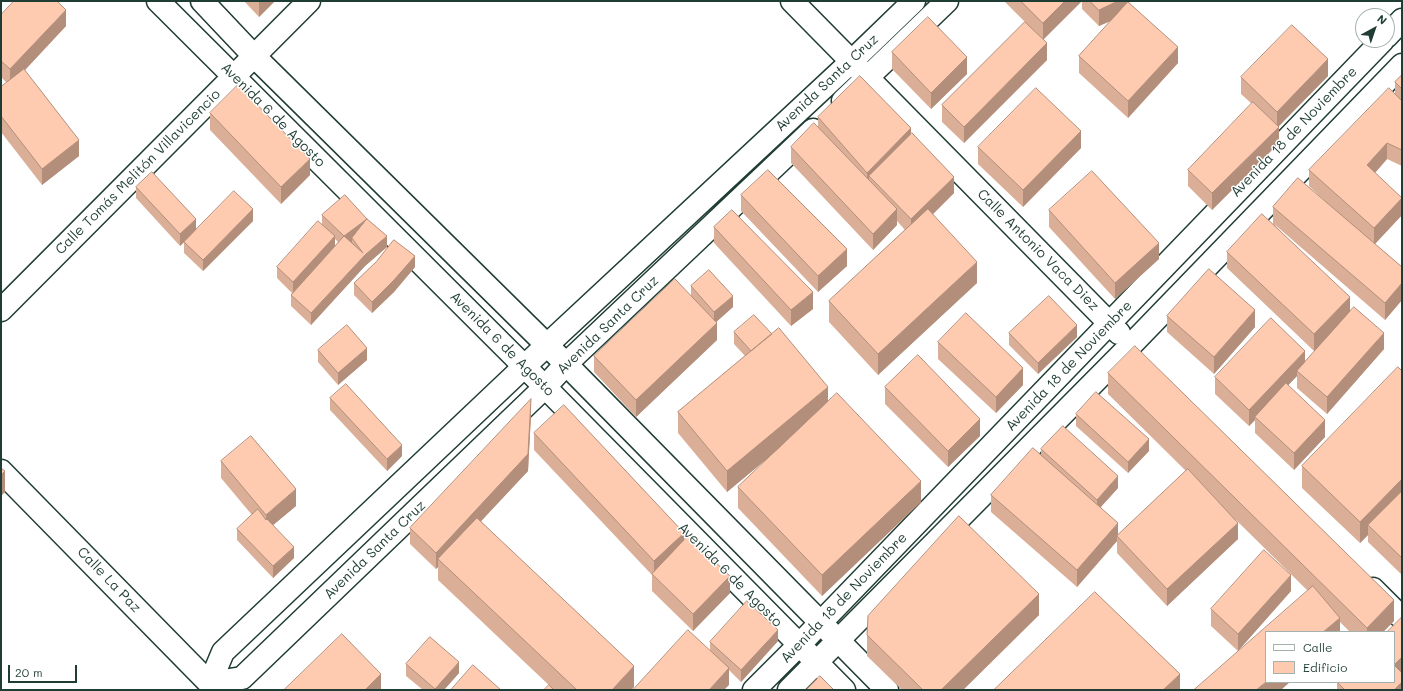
<!DOCTYPE html>
<html>
<head>
<meta charset="utf-8">
<style>
  body { margin:0 }
  #map { position:relative; width:1403px; height:691px; overflow:hidden; background:#fff; font-family:Mali,sans-serif }
  canvas { display:block }
  .frame { position:absolute; inset:0; border:2px solid #1f3d34; pointer-events:none }
  .legend { position:absolute; left:1265px; top:631px; width:130px; height:52px; box-sizing:border-box; background:#fff; border:1px solid #a5b1ae; margin:0; padding:5px 7px; list-style:none; font-size:12px; color:#1f3d34 }
  .legend li { display:flex; align-items:center; gap:8px; height:20px }
  .legend b { width:20px; border:1px solid #a5b1ae }
  .north { position:absolute; left:1355px; top:8px; width:40px; height:40px; box-sizing:border-box; background:#fff; border:1px solid #a5b1ae; border-radius:50%; rotate:40deg; font-size:11px; font-weight:700; line-height:16px; text-align:center; color:#1f3d34 }
  .north::after { content:''; display:block; margin:auto; width:14px; height:18px; background:#1f3d34; clip-path:polygon(50% 0,100% 100%,50% 72%,0 100%) }
  .scale { position:absolute; left:8px; top:665px; width:69px; height:18px; box-sizing:border-box; border:2px solid #1f3d34; border-top:0; padding-left:5px; font-size:12px; line-height:14px; white-space:nowrap; color:#1f3d34; -webkit-text-stroke:3px #fff; paint-order:stroke }
</style>
</head>
<body>
<div id="map">
<canvas width="1403" height="691"></canvas>
<div class="frame"></div>
<ul class="legend">
<li><b style="height:5px;background:#fff"></b>Calle</li>
<li><b style="height:11px;background:#ffcbb0"></b>Edificio</li>
</ul>
<div class="north">N</div>
<div class="scale">20 m</div>
</div>
<script>
const ctx = document.querySelector('canvas').getContext('2d');
ctx.lineJoin = 'round';
function stroke(path, color, width, dash) {
  ctx.strokeStyle = color;
  ctx.lineWidth = width;
  ctx.lineCap = dash ? 'butt' : 'round';
  ctx.setLineDash(dash || []);
  ctx.stroke(path);
}
function fillPath(path, color) {
  ctx.fillStyle = color;
  ctx.fill(path, 'evenodd');
}
function label(font, color, halo, rows, align = 'center') {
  ctx.font = font + ' Mali,sans-serif';
  ctx.lineWidth = 3;
  ctx.setLineDash([]);
  ctx.textBaseline = 'middle';
  ctx.strokeStyle = halo;
  ctx.fillStyle = color;
  for (const [text, x, y, turn = 0] of rows) {
    ctx.save();
    ctx.translate(x, y);
    ctx.rotate((+turn || 0) * Math.PI / 180);
    ctx.textAlign = isNaN(turn) ? turn : align;
    if (halo) ctx.strokeText(text, 0, 0);
    ctx.fillText(text, 0, 0);
    ctx.restore();
  }
}
const street = new Path2D(`
  M792,1L1119,333
  M1387,36L1402,20
  M1,310L309,1
  M1,471L216,690
  M1373,589L1402,618
  M754,690L799,645L1383,40
  M789,690L1131,345L1402,65`);
const secondary = new Path2D(`
  M843,101L947,1
  M813,130L566,364L545,387L242,678L210,683L223,652L547,345L852,61L914,1`);
const primary = new Path2D(`
  M158,1L545,387L844,690
  M202,1L254,56L566,364L887,690`);
stroke(street, '#1f3d34', 25);
stroke(secondary, '#1f3d34', 25);
stroke(primary, '#1f3d34', 25);
stroke(street, '#fff', 22);
stroke(secondary, '#fff', 22);
stroke(primary, '#fff', 22);
fillPath(new Path2D(`
  M244,1H275L259,17Z
  M1004,1H1129V2L1178,63L1128,118L1079,73V56L1111,21L1099,26L1082,9V1L1043,39L1047,60L964,143L942,122V105L1025,22Z
  M1,15L66,26L25,70L79,156L42,185L1,132V87L7,83L1,77Z
  M892,52L967,74L931,109L892,69Z
  M1402,75V166L1387,159L1375,173L1402,215L1375,244L1402,267V300L1385,320L1274,224L1384,349L1327,414L1297,388V376L1288,385L1325,437L1294,470L1255,433V420L1249,426L1215,394V377L1305,362L1325,340L1314,351L1227,268V252L1273,224V207L1327,203L1309,186V170L1395,94V82Z
  M1328,76L1279,126V143L1212,210L1188,186V170L1252,104L1241,94V77Z
  M210,113L310,175L281,204L210,130Z
  M818,117L911,134L954,193L933,214L977,283L878,375L829,322V301L905,230L897,221V225L873,250L791,163V147L818,127Z
  M978,147L1081,148L1023,207L978,164Z
  M136,187L196,229L253,221L203,271L184,253V242L180,246L136,198Z
  M741,195L847,266L818,292L741,211Z
  M1049,210L1159,259L1115,299L1049,227Z
  M322,215L387,247L365,266L311,325L291,306V295L292,293L277,278V267L322,225ZM335,239L338,242L335,246Z
  M714,227L813,309L791,326L714,243Z
  M415,267L394,292L372,313L354,295V283Z
  M691,286L733,307L716,322L717,340L636,417L594,372V356L691,296Z
  M1167,316L1255,327L1214,374L1167,332Z
  M734,332L828,402L921,502L822,596L738,508V487L779,449L727,492L678,433V412L745,356L734,344Z
  M1009,333L1077,337L1038,374L1009,345Z
  M938,342L1023,385L996,413L938,359Z
  M318,350L367,360L338,385L318,362Z
  M1402,371V575L1368,542V535L1360,543L1302,488V466Z
  M1108,373L1394,621L1383,632H1350L1340,622V632L1308,591L1236,520L1238,539L1167,606L1117,553V541L1077,587L991,512V495L1041,455V449L1118,488L1101,507L1118,535L1186,471L1108,394Z
  M885,387L980,436L948,467L885,404Z
  M330,398L402,456L387,471L330,410Z
  M1076,414L1149,451L1128,473L1076,426Z
  M531,415L528,471L481,521L634,687L631,690H554L438,580V567L436,569L410,544V528Z
  M534,433L684,541L730,593L693,631L652,591V575L534,450Z
  M221,461L296,506L273,525L294,558L273,578L237,540V529L252,515L221,478Z
  M1291,591L1238,651L1211,626V609Z
  M1039,615L963,690H902L867,656V635Z
  M778,641L741,682L729,670V685L710,650V642Z
  M406,664L459,673L444,690H423L406,676Z
  M1337,682L1402,690H1337Z`), '#dbaf97');
fillPath(new Path2D(`
  M259,1H275L259,17Z
  M1065,1H1082L1043,40V23Z
  M1118,1H1129L1117,18L1099,26V10Z
  M66,10V26L10,86V69Z
  M1047,43V60L964,143V127Z
  M1178,47V63L1128,118V101Z
  M967,57V74L931,109V93Z
  M1328,59V76L1277,128V112Z
  M1279,127V143L1212,210V193Z
  M911,128V145L869,176V188L867,190V173Z
  M1081,131V148L1023,207V190Z
  M79,140V156L42,185V169Z
  M1387,143V159L1367,182V165Z
  M310,159V175L281,204V187Z
  M954,177V193L911,236V219Z
  M1402,198V215L1374,245V228Z
  M253,209V221L203,271V260Z
  M897,209V225L873,250V234Z
  M196,219V231L180,246V234Z
  M367,219L352,238V242L344,248V236Z
  M335,236V248L293,293V282Z
  M387,236V247L365,266L311,325V313L365,255Z
  M1159,243V259L1115,299V283Z
  M847,249V266L818,292V276Z
  M415,256V267L394,292L372,313V302Z
  M977,262V283L878,375V354Z
  M1402,283V300L1385,320V303Z
  M813,292V309L791,326V310Z
  M733,296V307L714,324V312Z
  M1350,297V313L1314,351V334Z
  M1255,310V327L1214,374V357Z
  M717,323V340L636,417V400Z
  M1077,325V337L1038,374V363Z
  M1384,333V349L1327,414V397Z
  M367,348V360L338,385V373Z
  M1305,351V367L1297,371V376L1257,418L1255,417V420L1249,426V410Z
  M1023,368V385L996,413V397Z
  M828,387V408L727,492V471Z
  M531,399V415L528,471L442,563L438,559V567L436,569V553Z
  M980,419V436L948,467V451Z
  M1325,420V437L1294,470V453Z
  M1149,439V451L1128,473V462Z
  M402,445V456L387,471V459Z
  M5,471V492L1,496V475Z
  M1118,476V488L1097,511V500Z
  M1402,479V500L1368,525V535L1360,543V522Z
  M921,481V502L822,596V575Z
  M296,489V506L266,531V515Z
  M1118,523V537L1117,536V541L1077,587V570Z
  M1238,523V539L1167,606V589Z
  M684,533V549L654,576V561Z
  M294,547V558L273,578V566Z
  M1291,575V591L1238,651V634Z
  M730,576V593L693,631V614Z
  M1039,594V615L963,690H941Z
  M1394,600V621L1383,632H1367V628Z
  M1340,618V632H1323Z
  M778,630V641L741,682V670Z
  M1402,657V674L1394,682V665Z
  M459,662V673L444,690H435V689Z
  M634,666V687L631,690H612Z
  M729,668V685L724,690H709Z
  M381,674V690H365Z
  M1180,674V690H1163Z
  M1266,682H1290L1281,690H1256Z
  M1402,682V690H1394Z`), '#b28e7b');
const building = new Path2D(`
  M14,1H57L66,10L10,69L1,61V15Z
  M1021,1H1065L1043,23Z
  M1090,1H1118L1099,10Z
  M1128,2L1178,47L1128,101L1079,56Z
  M928,17L967,57L931,93L892,52Z
  M1025,22L1047,43L964,127L942,105Z
  M1292,25L1328,59L1277,112L1241,77Z
  M24,69L79,140L42,169L1,116V87Z
  M1402,75V89L1395,82Z
  M860,76L911,128L867,173L818,117Z
  M238,85L310,159L281,187L210,113Z
  M1036,88L1081,131L1023,190L978,147Z
  M1389,88L1402,101V150L1387,143L1367,165L1402,198L1374,228L1309,170Z
  M1253,102L1279,127L1212,193L1188,170Z
  M814,123L897,209L873,234L791,147Z
  M912,133L954,177L911,219L869,176Z
  M768,170L847,249L818,276L741,195Z
  M1092,171L1159,243L1115,283L1049,210Z
  M152,172L196,219L180,234L136,187Z
  M1298,178L1402,267V283L1385,303L1273,207Z
  M234,191L253,209L203,260L184,242Z
  M345,195L367,219L344,236L322,215Z
  M928,209L977,262L878,354L829,301Z
  M732,210L813,292L791,310L714,227Z
  M1262,214L1350,297L1314,334L1227,252Z
  M367,219L387,236L365,255L311,313L291,295L344,236L363,253L352,238Z
  M318,221L335,236L293,282L277,267Z
  M394,240L415,256L394,280L372,302L354,283L376,262Z
  M1209,269L1255,310L1214,357L1167,316Z
  M709,270L733,296L714,312L691,286Z
  M675,279L717,323L636,400L594,356Z
  M1049,296L1077,325L1038,363L1009,333Z
  M1354,307L1384,333L1327,397L1297,371Z
  M966,313L1023,368L996,397L938,342Z
  M754,315L772,334L751,351L734,332Z
  M1271,318L1305,351L1249,410L1215,377Z
  M347,325L367,348L338,373L318,350Z
  M779,328L828,387L727,471L678,412Z
  M1135,346L1394,600L1367,628L1108,373Z
  M918,355L980,419L948,451L885,387Z
  M1398,367L1402,371V479L1360,522L1302,466Z
  M1286,383L1325,420L1294,453L1255,417Z
  M346,384L402,445L387,459L330,398Z
  M1096,392L1149,439L1128,462L1076,414Z
  M837,393L921,481L822,575L738,487Z
  M531,399L528,454L436,553L410,528Z
  M564,405L684,533L654,561L534,433Z
  M1063,426L1118,476L1097,500L1041,449Z
  M251,436L296,489L266,515L221,461Z
  M1033,448L1118,523L1077,570L991,495Z
  M1,468L5,471L1,475Z
  M1188,469L1238,523L1167,589L1117,536Z
  M1402,491V558L1368,525Z
  M258,509L266,520L267,519L294,547L273,566L237,529Z
  M959,516L1039,594L941,690H923L867,635L868,616Z
  M477,518L634,666L612,690H577L438,559Z
  M688,536L730,576L693,614L652,574Z
  M1264,550L1291,575L1238,634L1211,609Z
  M1313,586L1340,618L1323,632H1266V682L1256,690H1194Z
  M1095,592L1180,674L1163,690H994Z
  M747,601L778,630L741,670L710,642Z
  M1402,617V657L1394,665V632H1387Z
  M688,630L729,668L709,690H633Z
  M342,634L381,674L365,690H284Z
  M430,637L459,662L435,689L406,664Z
  M473,665L501,690H451Z
  M1394,665L1402,673V682L1394,690H1345L1337,682H1394Z
  M820,676L834,690H806Z
  M549,685L554,690H544Z`);
fillPath(building, '#ffcbb0');
stroke(building, '#b28e7b', 1);
label('14px', '#1f3d34', '#fff', [
  ["Avenida Santa Cruz",827,83,-43],
  ["Avenida 6 de Agosto",273,115,45],
  ["Avenida 18 de Noviembre",1294,132,-46],
  ["Calle Tomás Melitón Villavicencio",138,172,-45],
  ["Calle Antonio Vaca Diez",1038,250,45],
  ["Avenida Santa Cruz",608,325,-44],
  ["Avenida 6 de Agosto",502,344,45],
  ["Avenida 18 de Noviembre",1069,366,-46],
  ["Avenida Santa Cruz",375,550,-44],
  ["Avenida 6 de Agosto",730,575,45],
  ["Calle La Paz",109,580,46],
  ["Avenida 18 de Noviembre",844,598,-46]
]);
</script>
</body>
</html>
